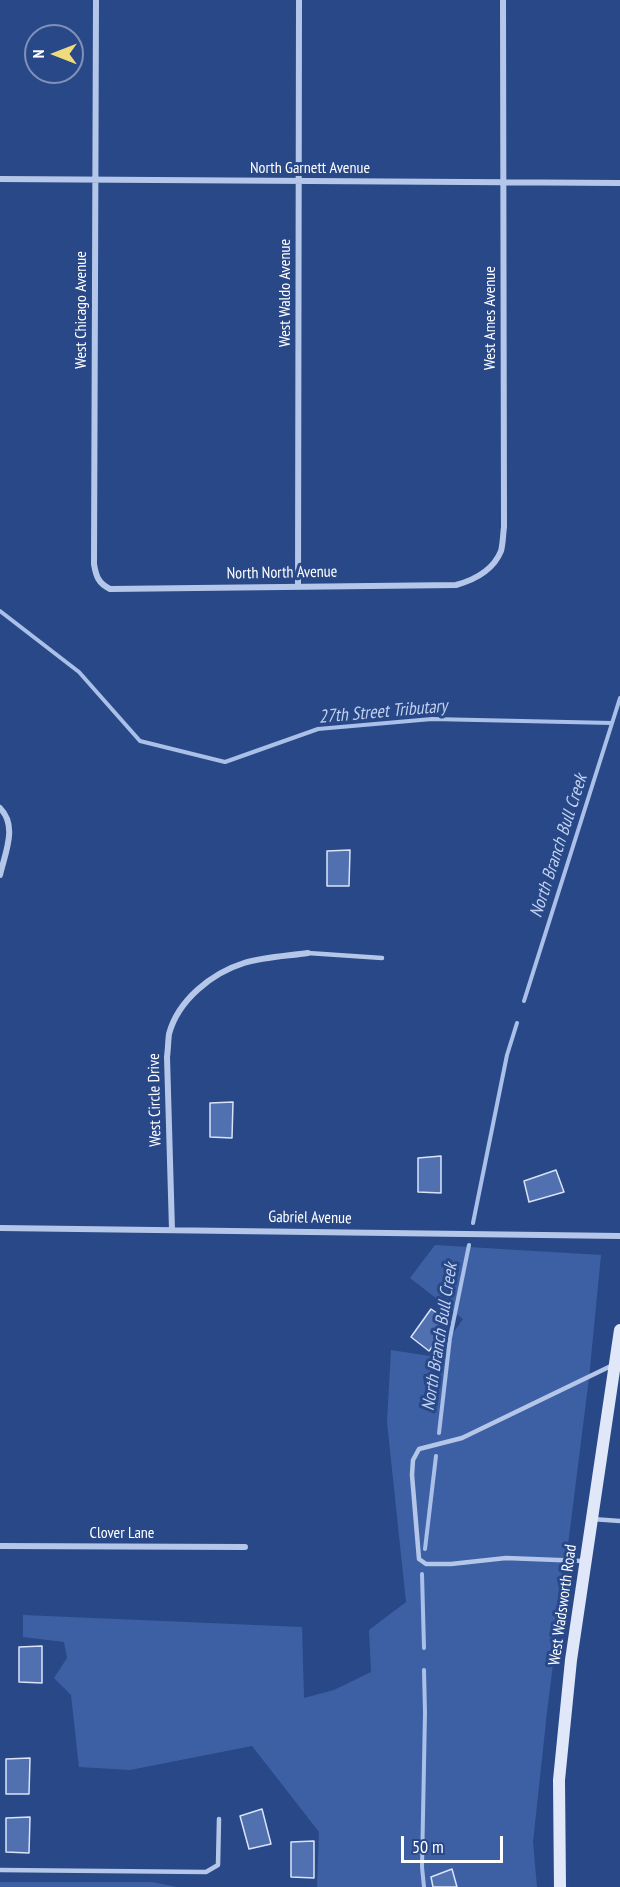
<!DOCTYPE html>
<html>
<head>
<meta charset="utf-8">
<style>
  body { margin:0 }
  #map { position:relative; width:620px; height:1887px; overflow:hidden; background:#294888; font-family:"PT Sans Narrow",sans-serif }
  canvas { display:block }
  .north { position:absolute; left:24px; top:24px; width:60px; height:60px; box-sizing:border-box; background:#294888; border:2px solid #7f91b8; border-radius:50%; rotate:270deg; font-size:16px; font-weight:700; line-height:24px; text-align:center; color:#fff }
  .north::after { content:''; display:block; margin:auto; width:21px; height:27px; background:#f0db7c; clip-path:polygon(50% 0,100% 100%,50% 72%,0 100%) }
  .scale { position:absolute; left:401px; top:1836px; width:102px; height:27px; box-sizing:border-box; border:3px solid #fff; border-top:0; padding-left:8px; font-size:18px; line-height:21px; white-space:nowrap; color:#fff; -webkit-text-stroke:4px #294888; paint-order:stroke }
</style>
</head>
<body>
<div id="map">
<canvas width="620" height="1887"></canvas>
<div class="north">N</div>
<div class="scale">50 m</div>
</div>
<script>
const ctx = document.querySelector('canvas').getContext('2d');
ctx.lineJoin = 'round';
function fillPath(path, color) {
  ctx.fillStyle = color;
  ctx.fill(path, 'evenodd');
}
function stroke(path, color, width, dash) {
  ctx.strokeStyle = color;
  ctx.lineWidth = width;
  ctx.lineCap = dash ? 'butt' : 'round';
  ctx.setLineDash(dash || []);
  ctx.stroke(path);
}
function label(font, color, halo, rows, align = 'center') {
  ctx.font = font + ' "PT Sans Narrow",sans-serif';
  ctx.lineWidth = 6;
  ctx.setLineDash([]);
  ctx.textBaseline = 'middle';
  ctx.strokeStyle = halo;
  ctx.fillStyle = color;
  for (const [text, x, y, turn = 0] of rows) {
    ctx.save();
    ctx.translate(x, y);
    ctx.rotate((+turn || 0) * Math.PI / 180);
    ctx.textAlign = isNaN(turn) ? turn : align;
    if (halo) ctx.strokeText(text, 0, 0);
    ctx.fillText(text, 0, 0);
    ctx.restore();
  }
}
fillPath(new Path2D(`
  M435,1245L601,1255L589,1378L547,1712L533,1842L537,1887H317L319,1832L252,1746L130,1770L79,1767L71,1695L54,1678L67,1658L64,1642L23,1637V1615L302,1627L304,1698L334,1690L371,1672L369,1630L406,1602L387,1422L391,1350L436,1357L463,1319L410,1278Z
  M0,1882H152L177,1887H0Z`), '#3d60a5');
stroke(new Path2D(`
  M0,611L79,672L140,741L225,762L318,729L432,719L612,723
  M524,1001L620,698
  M473,1223L507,1055L517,1023
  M439,1433L450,1338L469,1245
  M425,1549L436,1456
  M422,1574L424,1648
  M424,1887L422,1867L425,1713L424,1670`), '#aac0e9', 4);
const building = new Path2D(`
  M350,850L349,886H327V851Z
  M233,1102L232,1138L210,1137V1103Z
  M441,1156V1193L418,1192V1158Z
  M556,1170L564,1192L529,1202L524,1181Z
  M431,1309L450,1322L429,1351L411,1337Z
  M42,1646V1683L19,1682V1647Z
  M30,1758L29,1794H6V1759Z
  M262,1809L271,1844L249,1849L240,1816Z
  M30,1817L29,1853L6,1852V1818Z
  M314,1841V1878L291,1877V1842Z
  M452,1869L457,1887H433L431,1877Z`);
fillPath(building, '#5170b0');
stroke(building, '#d9e3f7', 1.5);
stroke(new Path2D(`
  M308,953L382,958
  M592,1519L620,1521
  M583,1561L506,1558L451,1564H426L419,1559L412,1475L413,1460L419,1449L462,1438L613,1365
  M0,1870L206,1872L218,1865L219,1819`), '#b5c7e9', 4.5);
stroke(new Path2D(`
  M96,0L94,564C96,576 98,583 110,589L456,585C474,580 493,571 501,551C503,544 503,534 504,527L503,0
  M0,179L620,183
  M298,586L299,0
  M0,808C18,826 5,853 0,875
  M0,1228L620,1236
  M172,1230L167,1057C168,1050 168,1042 169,1034C178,1000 212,973 244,963C264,957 287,956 308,953
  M0,1546L245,1547`), '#b5c7e9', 6);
stroke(new Path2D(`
  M560,1887L559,1780L571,1660L620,1330`), '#dfe7f8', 12);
label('16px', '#fff', '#294888', [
  ["North Garnett Avenue",310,168],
  ["West Waldo Avenue",285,293,-90],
  ["West Chicago Avenue",81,310,-90],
  ["West Ames Avenue",490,318,-90],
  ["North North Avenue",282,573,-1],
  ["West Circle Drive",155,1100,-91],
  ["Gabriel Avenue",310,1218,1],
  ["Clover Lane",122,1533],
  ["West Wadsworth Road",563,1605,-82]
]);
label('italic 18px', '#c1d1f0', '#294888', [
  ["27th Street Tributary",383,712,-5],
  ["North Branch Bull Creek",559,846,-72],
  ["North Branch Bull Creek",440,1337,-81]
]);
</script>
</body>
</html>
